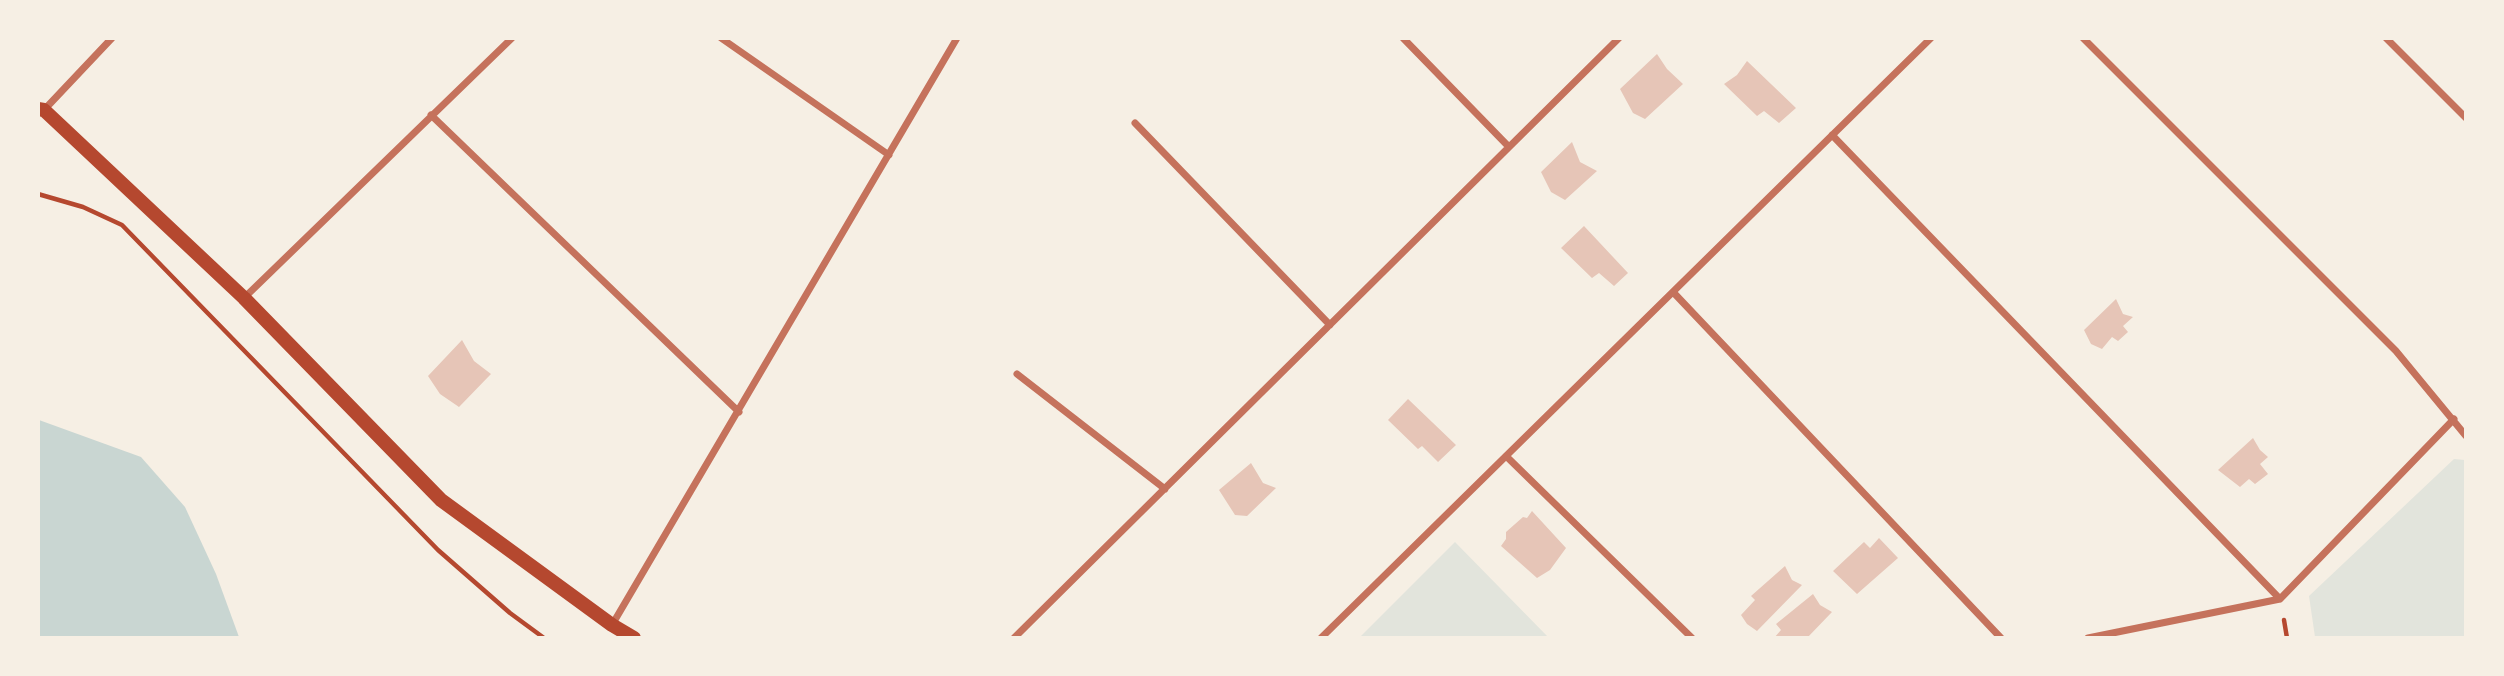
<!DOCTYPE html>
<html>
<head>
<meta charset="utf-8">
<style>
  body { margin:0 }
  #map { position:relative; width:2504px; height:676px; overflow:hidden; background:#f6efe4; font-family:Karla,sans-serif }
  canvas { display:block }
  .frame { position:absolute; inset:0; border:40px solid #f6efe4; pointer-events:none }
</style>
</head>
<body>
<div id="map">
<canvas width="2504" height="676"></canvas>
<div class="frame"></div>
</div>
<script>
const ctx = document.querySelector('canvas').getContext('2d');
ctx.lineJoin = 'round';
function fillPath(path, color) {
  ctx.fillStyle = color;
  ctx.fill(path, 'evenodd');
}
function stroke(path, color, width, dash) {
  ctx.strokeStyle = color;
  ctx.lineWidth = width;
  ctx.lineCap = dash ? 'butt' : 'round';
  ctx.setLineDash(dash || []);
  ctx.stroke(path);
}
fillPath(new Path2D(`
  M2454,459L2465,460V637H2315L2309,596Z
  M1455,542L1548,637H1360Z`), '#e2e4dc');
fillPath(new Path2D(`
  M39,420L141,457L185,507L216,574L239,637H39Z`), '#c9d6d2');
fillPath(new Path2D(`
  M1657,54L1667,69L1683,84L1645,119L1633,113L1620,89Z
  M1747,61L1796,108L1779,123L1764,111L1757,116L1724,84L1737,75Z
  M1572,142L1580,162L1597,171L1565,200L1551,192L1541,172Z
  M1584,226L1628,273L1614,286L1599,273L1592,278L1561,248Z
  M2116,299L2123,314L2133,317L2123,326L2128,332L2118,341L2112,337L2102,349L2091,344L2084,330Z
  M462,340L474,361L491,374L459,407L440,394L428,376Z
  M1408,399L1456,445L1438,462L1422,446L1418,449L1388,420Z
  M2253,438L2260,450L2268,457L2260,464L2268,474L2255,484L2249,479L2240,487L2218,470Z
  M1251,463L1263,483L1276,488L1247,516L1235,515L1219,490Z
  M1532,511L1566,548L1550,570L1537,578L1501,546L1506,539V532L1523,517L1527,518Z
  M1879,538L1898,558L1857,594L1833,571L1864,542L1870,548Z
  M1785,566L1792,580L1802,585L1757,631L1747,624L1741,615L1755,600L1751,596Z
  M1813,594L1820,605L1832,612L1807,638H1774L1781,630L1776,624Z`), '#e6c5b7');
stroke(new Path2D(`
  M38,194L83,207L122,225L438,550L510,613L544,638
  M2284,620L2287,638`), '#b5482f', 4.5);
stroke(new Path2D(`
  M721,38L889,155
  M1403,38L1509,147
  M2083,38L2396,351L2466,436
  M2386,38L2466,118
  M44,110L112,38
  M431,115L739,412
  M1135,123L1330,325
  M1832,135L2280,599
  M1673,292L2001,638
  M244,298L512,38
  M1017,374L1165,489
  M1506,456L1692,638
  M612,625L957,38
  M1014,638L1619,38
  M1321,638L1931,38
  M2088,638L2280,599L2454,419`), '#c5725c', 7);
stroke(new Path2D(`
  M38,109L44,110L244,298L441,500L612,625L634,638`), '#b5482f', 14);
</script>
</body>
</html>
